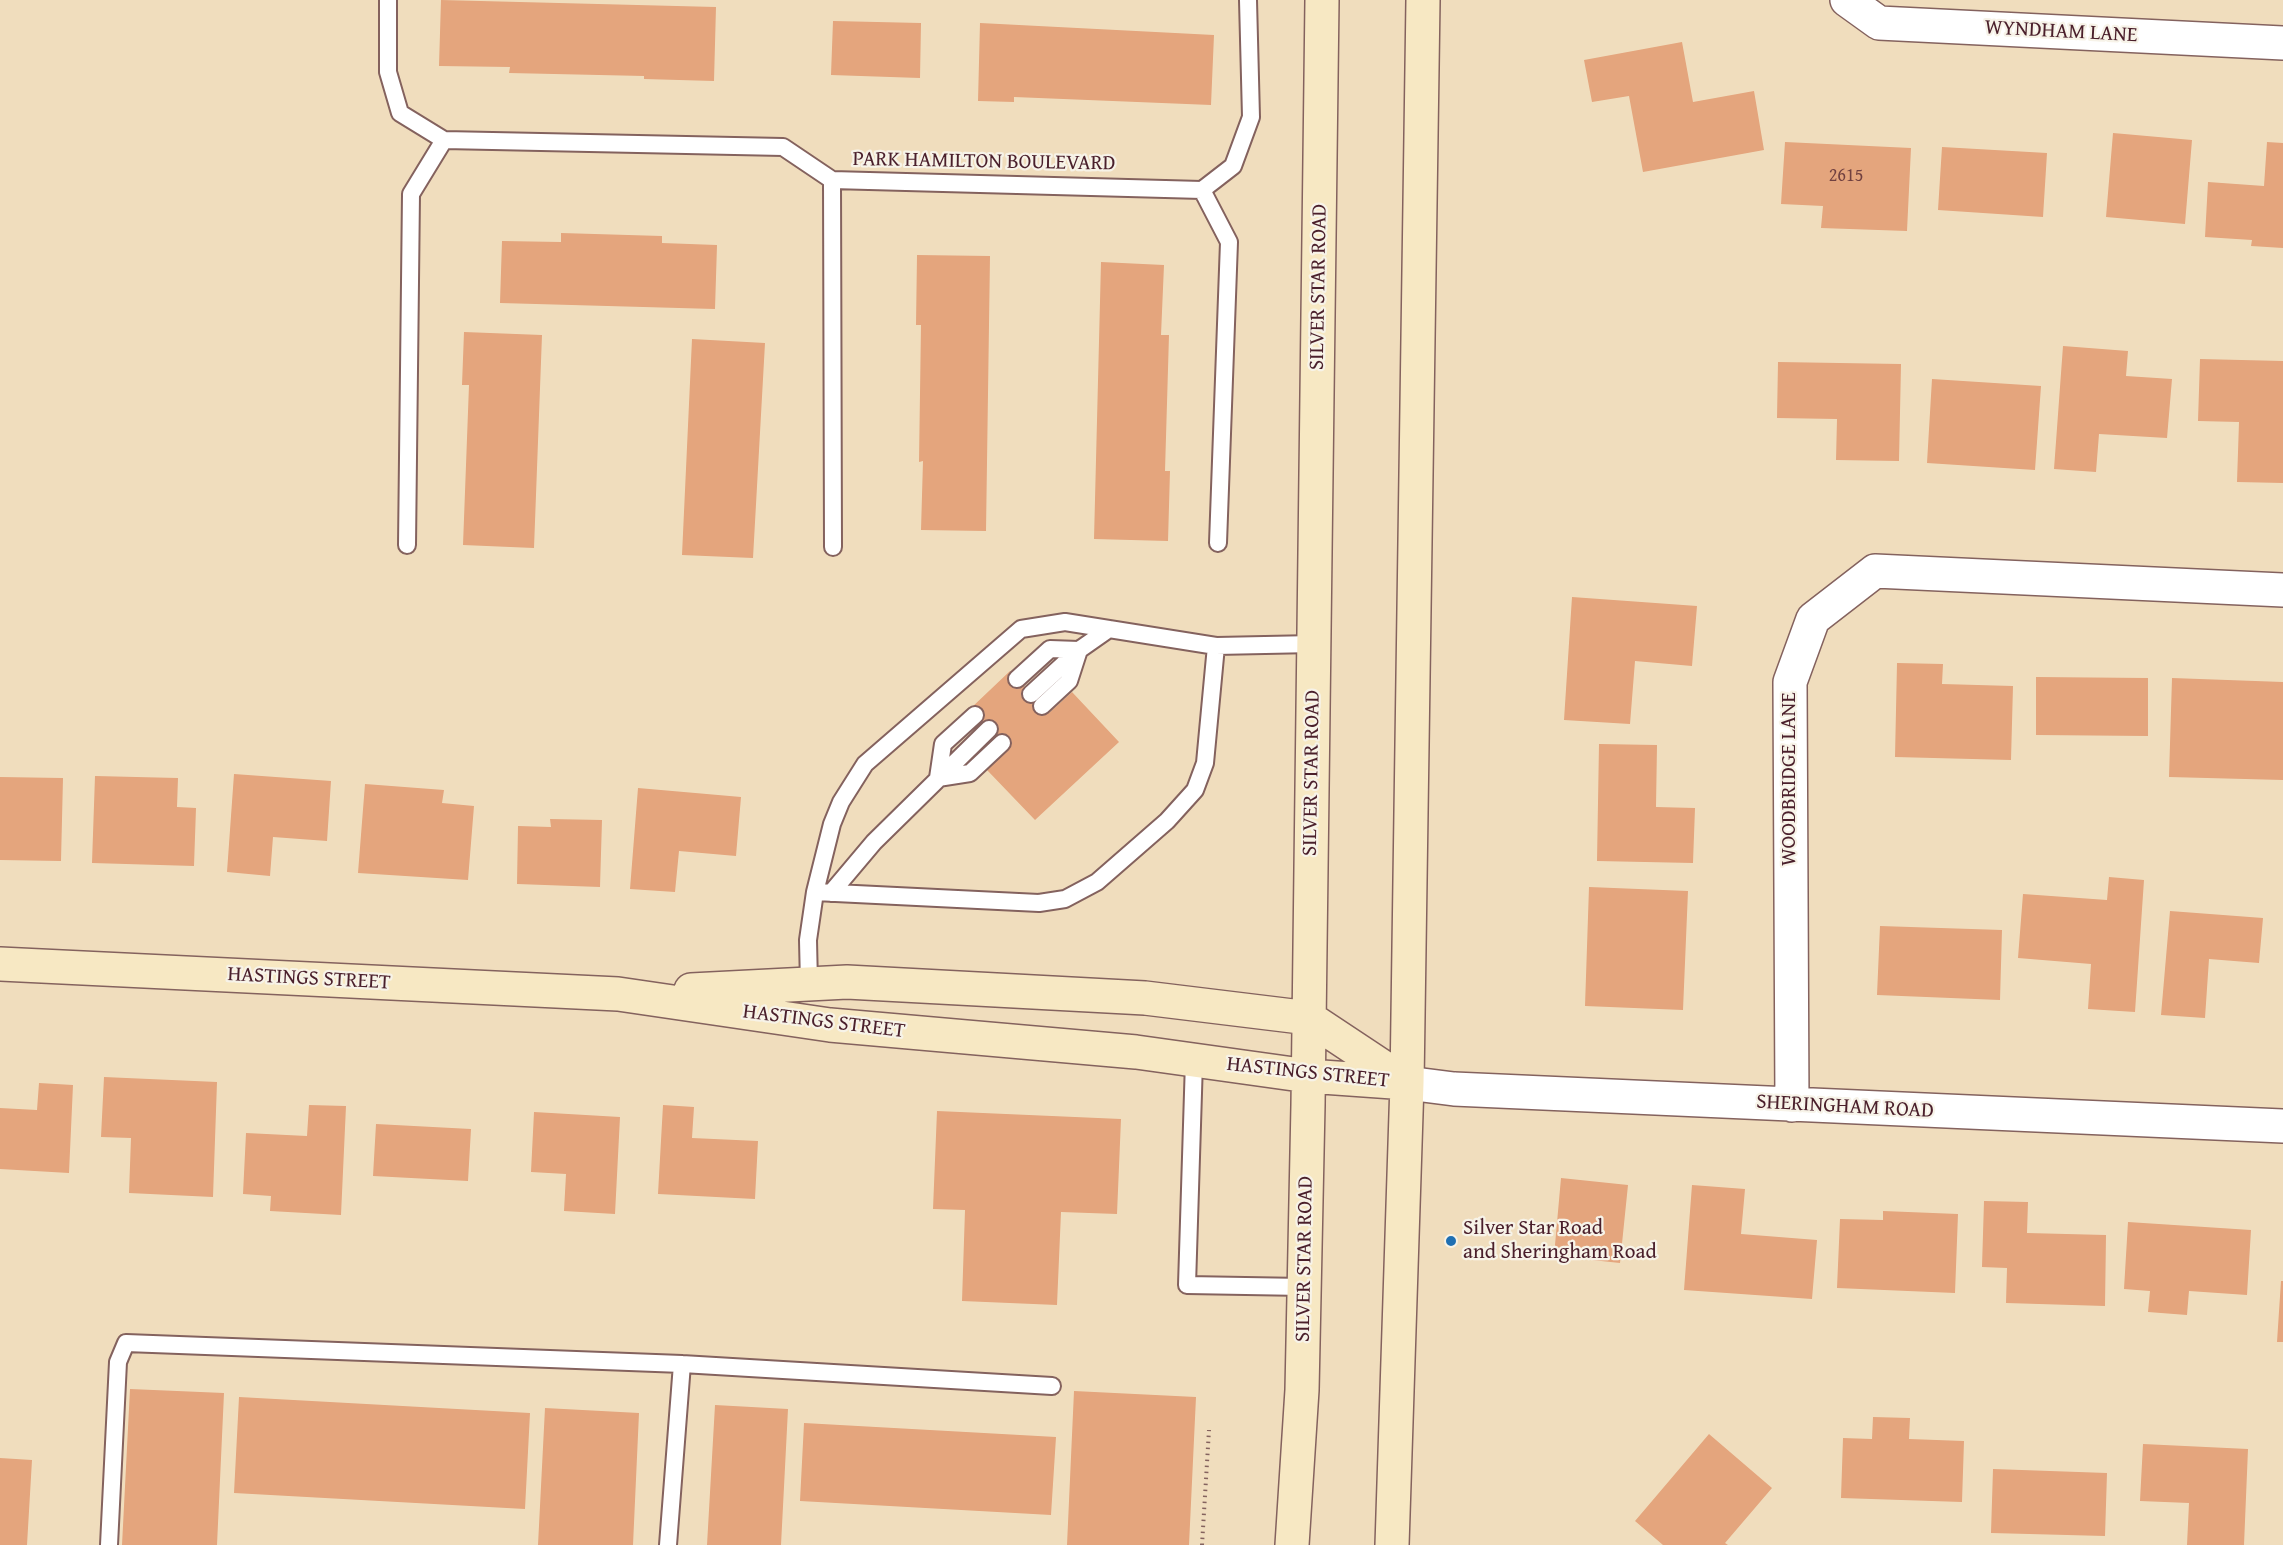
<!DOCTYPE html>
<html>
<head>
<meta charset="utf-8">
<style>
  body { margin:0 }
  canvas { display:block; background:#f0ddbd }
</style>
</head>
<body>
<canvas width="2283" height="1545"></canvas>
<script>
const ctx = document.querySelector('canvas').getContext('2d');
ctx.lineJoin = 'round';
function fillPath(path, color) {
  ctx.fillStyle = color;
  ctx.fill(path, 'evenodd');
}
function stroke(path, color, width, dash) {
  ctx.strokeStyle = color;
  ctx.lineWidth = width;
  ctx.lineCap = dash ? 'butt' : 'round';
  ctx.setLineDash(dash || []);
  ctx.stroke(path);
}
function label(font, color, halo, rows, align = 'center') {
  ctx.font = font + ' "Gentium Book Plus",serif';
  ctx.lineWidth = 4.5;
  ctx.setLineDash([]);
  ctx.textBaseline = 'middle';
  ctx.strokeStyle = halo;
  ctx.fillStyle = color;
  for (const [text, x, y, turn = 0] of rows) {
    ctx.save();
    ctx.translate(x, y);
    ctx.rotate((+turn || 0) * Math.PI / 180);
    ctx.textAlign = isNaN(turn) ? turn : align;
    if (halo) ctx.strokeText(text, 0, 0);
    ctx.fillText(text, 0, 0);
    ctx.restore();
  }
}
fillPath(new Path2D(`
  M441,0L716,7L714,81L644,79V76L509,73L510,67L439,66Z
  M833,21L921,23L920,78L831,75Z
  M980,23L1214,35L1211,105L1014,97V102L978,101Z
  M1682,42L1693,102L1754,91L1764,150L1643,172L1629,96L1592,102L1584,60Z
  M2113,133L2192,140L2185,224L2106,217Z
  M1785,142L1911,148L1907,231L1821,228L1823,206L1781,204Z
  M2267,142L2283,143V248L2251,246L2252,240L2205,237L2208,182L2264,186Z
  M1942,147L2047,153L2043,217L1938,210Z
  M561,233L662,236V243L717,245L715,309L500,303L502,241L561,242Z
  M917,255L990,256L986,531L921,530L923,461L919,462L921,325H916Z
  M1101,262L1164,265L1161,335H1169L1165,471H1170L1168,541L1094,539Z
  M464,332L542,335L534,548L463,545L469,385H462Z
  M692,339L765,343L753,558L682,555Z
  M2063,346L2128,351L2126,376L2172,379L2167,438L2099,434L2096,472L2054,469Z
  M2200,359L2283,361V483L2237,482L2239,422L2198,421Z
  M1778,362L1901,364L1899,461L1836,460L1837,419L1777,418Z
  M1932,379L2041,386L2035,470L1927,463Z
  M1572,597L1697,606L1692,666L1635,661L1630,724L1564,720Z
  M1897,663L1943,664L1942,684L2013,686L2011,760L1895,757Z
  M1010,671L1049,713L1072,692L1119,742L1035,820L987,770L1008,750L970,709Z
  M2036,677L2148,678V736L2036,735Z
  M2172,678L2283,682V780L2169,777Z
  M1599,744L1657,745L1656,807L1695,808L1693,863L1597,861Z
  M234,774L331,781L327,841L273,837L270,876L227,872Z
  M95,776L178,778L177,807L196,808L194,866L92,863Z
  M0,777L63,778L61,861L0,860Z
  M365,784L444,790L442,803L474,806L468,880L358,873Z
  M638,788L741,797L736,856L679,851L675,892L630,889Z
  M550,819L602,820L600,887L517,884L518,826L551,827Z
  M2109,877L2144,880L2135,1012L2088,1009L2091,964L2018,958L2023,894L2107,900Z
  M1589,887L1688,891L1683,1010L1585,1006Z
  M2170,911L2263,918L2259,963L2209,959L2205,1018L2161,1015Z
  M1880,926L2002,930L2000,1000L1877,995Z
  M104,1077L217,1082L213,1197L129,1193L131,1138L101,1137Z
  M39,1083L73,1085L69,1173L0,1169V1108L37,1110Z
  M309,1105L346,1106L341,1215L270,1211L271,1196L243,1194L246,1133L307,1136Z
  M663,1105L694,1107L692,1138L758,1141L755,1199L658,1194Z
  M937,1111L1121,1119L1117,1214L1061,1212L1057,1305L962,1301L965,1210L933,1209Z
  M534,1112L620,1117L615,1214L564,1211L566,1174L531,1172Z
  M376,1124L471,1129L468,1181L373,1176Z
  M1561,1178L1628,1185L1620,1263L1554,1256Z
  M1692,1185L1745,1189L1741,1234L1817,1240L1812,1299L1684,1290Z
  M1984,1201L2028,1202L2027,1233L2106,1235L2105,1306L2006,1303L2007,1268L1982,1267Z
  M1883,1211L1958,1214L1955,1293L1837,1288L1840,1219L1883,1220Z
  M2128,1222L2251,1230L2247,1295L2189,1291L2187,1315L2148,1312L2150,1291L2124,1289Z
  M2281,1281H2283V1342H2277Z
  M130,1389L224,1393L217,1545H122Z
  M1074,1391L1196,1397L1189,1545H1067Z
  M239,1397L530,1413L525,1509L234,1493Z
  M715,1405L788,1409L781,1545H707Z
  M545,1408L639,1413L633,1545H538Z
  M1873,1417L1910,1418L1909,1439L1964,1441L1962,1502L1841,1498L1843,1438L1872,1439Z
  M804,1423L1056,1437L1051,1515L800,1501Z
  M1709,1434L1772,1488L1725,1543L1728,1545H1663L1635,1521Z
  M2143,1444L2248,1449L2244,1545H2187L2189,1503L2140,1501Z
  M0,1458L32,1460L27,1545H0Z
  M1993,1469L2107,1473L2105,1536L1991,1533Z`), '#e4a57d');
const lane = new Path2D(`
  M388,0V72L400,113L444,140L783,147L832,180L1202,190L1233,166L1251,117L1248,0
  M832,180L833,547
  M1202,190L1229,242L1218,543
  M407,545L411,194L444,140
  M1017,679L1050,649L1079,650L1069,681L1042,706
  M1031,694L1079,650L1109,629
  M975,715L943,744L938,778L970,773L1002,743
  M815,892L832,824L841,802L865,764L1021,629L1065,622L1216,646
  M831,893L874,842L989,729
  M809,984L808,940L815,892L1039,903L1065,899L1097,882L1167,821L1195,790L1205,763L1216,646L1314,644
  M1194,1061L1187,1285L1304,1287
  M109,1545L118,1362L126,1343L682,1364L1052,1386
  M668,1545L682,1364`);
const street = new Path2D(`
  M1847,0L1879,23L2283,43
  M1407,1083L1454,1089L2283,1126
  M1792,1105L1790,682L1813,619L1875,571L2283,590`);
const secondary = new Path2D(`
  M0,964L618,994L830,1025L1136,1052L1308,1076L1407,1083
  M691,990L847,982L1145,998L1309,1018L1404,1081
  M1292,1545L1302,1390L1308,1105L1322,0
  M1392,1545L1407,1083L1423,0`);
stroke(lane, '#84625e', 20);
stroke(street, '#84625e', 36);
stroke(secondary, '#84625e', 36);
stroke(new Path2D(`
  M1202,1545L1209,1430`), '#84625e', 4, [1.5, 4.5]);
stroke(lane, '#fff', 16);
stroke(street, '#fff', 33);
stroke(secondary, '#f7e8c3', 33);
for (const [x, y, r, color] of [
  [1451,1241,6,"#1f6fb2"]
]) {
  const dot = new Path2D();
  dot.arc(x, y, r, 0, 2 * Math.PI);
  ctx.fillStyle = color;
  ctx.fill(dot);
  stroke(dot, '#f7f3e8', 2);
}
label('18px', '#704040', null, [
  ["2615",1846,176]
]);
label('21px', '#4a1f2b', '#f7f3e8', [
  ["WYNDHAM LANE",2061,32,3],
  ["PARK HAMILTON BOULEVARD",984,162,1],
  ["SILVER STAR ROAD",1319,287,-89],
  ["SILVER STAR ROAD",1312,773,-89],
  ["WOODBRIDGE LANE",1790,779,-90],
  ["HASTINGS STREET",309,979,3],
  ["HASTINGS STREET",824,1022,7],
  ["HASTINGS STREET",1308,1073,6],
  ["SHERINGHAM ROAD",1845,1107,3],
  ["SILVER STAR ROAD",1305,1259,-89]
]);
label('21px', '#4a1f2b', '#f7f3e8', [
  ["Silver Star Road",1463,1229],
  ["and Sheringham Road",1463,1253]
], 'left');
</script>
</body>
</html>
